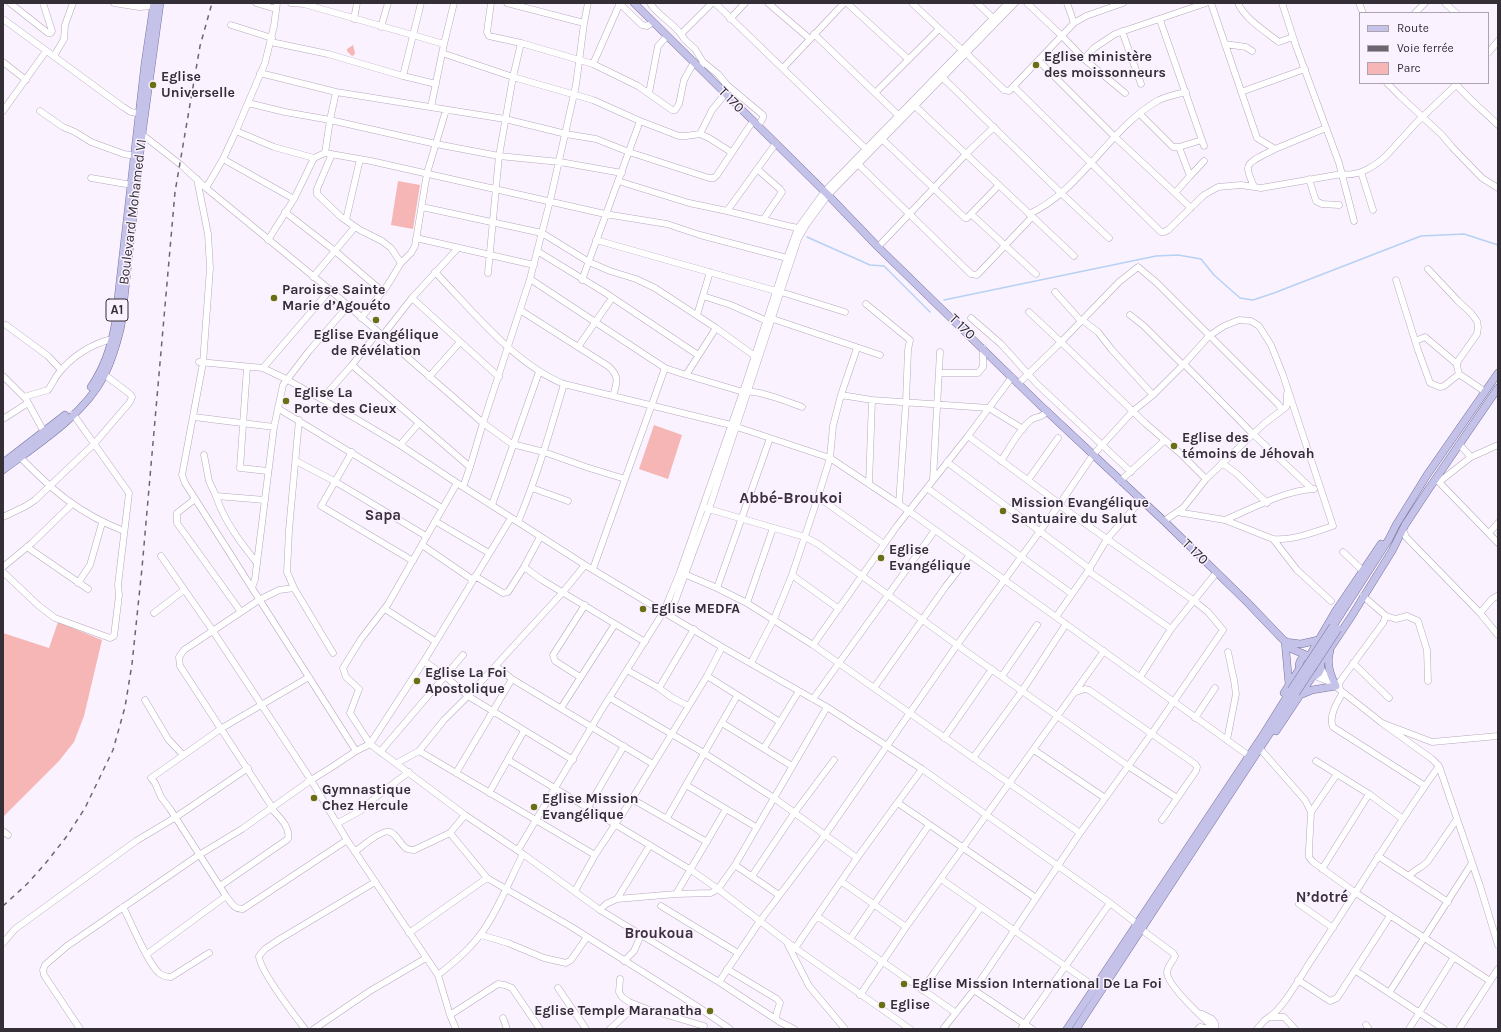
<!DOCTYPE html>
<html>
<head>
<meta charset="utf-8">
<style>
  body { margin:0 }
  #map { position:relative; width:1501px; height:1032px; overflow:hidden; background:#fbf2ff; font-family:Karla,sans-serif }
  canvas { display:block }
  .frame { position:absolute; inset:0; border:4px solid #342e36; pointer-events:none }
  .legend { position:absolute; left:1359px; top:12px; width:130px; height:72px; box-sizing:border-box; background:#fbf2ff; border:1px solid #aba4af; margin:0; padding:5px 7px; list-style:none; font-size:12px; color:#342e36 }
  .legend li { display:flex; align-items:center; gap:8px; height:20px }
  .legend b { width:20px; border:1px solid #aba4af }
</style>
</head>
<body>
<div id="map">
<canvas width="1501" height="1032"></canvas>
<div class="frame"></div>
<ul class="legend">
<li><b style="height:5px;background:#c4c2e8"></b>Route</li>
<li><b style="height:5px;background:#6d666f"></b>Voie ferrée</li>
<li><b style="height:11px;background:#f6b6b6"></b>Parc</li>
</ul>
</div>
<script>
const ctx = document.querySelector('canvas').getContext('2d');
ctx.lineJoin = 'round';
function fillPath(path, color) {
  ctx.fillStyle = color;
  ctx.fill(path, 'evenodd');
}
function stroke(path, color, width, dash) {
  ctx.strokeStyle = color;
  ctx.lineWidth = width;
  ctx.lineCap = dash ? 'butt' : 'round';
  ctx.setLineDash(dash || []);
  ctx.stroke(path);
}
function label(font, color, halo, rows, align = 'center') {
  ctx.font = font + ' Karla,sans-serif';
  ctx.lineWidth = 3;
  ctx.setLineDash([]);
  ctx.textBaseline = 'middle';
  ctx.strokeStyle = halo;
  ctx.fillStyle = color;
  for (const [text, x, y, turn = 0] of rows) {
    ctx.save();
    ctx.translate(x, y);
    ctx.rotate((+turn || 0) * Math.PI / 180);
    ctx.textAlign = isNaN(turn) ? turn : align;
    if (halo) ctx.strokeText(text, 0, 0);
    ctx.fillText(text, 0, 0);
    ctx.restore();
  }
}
fillPath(new Path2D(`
  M353,45L355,53L354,55L352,56L347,51V49Z
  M398,181L420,185L413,229L391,225Z
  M654,425L682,435L668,479L639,469Z
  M58,622L102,640L84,716L74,742L59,761L3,817V633L49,648Z`), '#f6b6b6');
stroke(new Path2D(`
  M807,237L870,265L884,266L930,312
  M944,300L1156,256L1178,255L1201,259L1214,275L1240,298L1253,300L1274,293L1421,236L1464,234L1498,245`), '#b6d1f3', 1.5);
const minor = new Path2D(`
  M10,3L48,33H51L52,31L43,3
  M114,3L139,7L154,6
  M256,3L276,9
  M291,3L304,4L444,44
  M491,3L487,32L489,36L521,43L593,64L638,86L672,110H675L679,104L684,80L694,62
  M507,3L584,23
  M619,3L642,25L647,26L653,22
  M650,3C657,15 672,22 681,34L712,3
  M715,3L866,149
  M768,3L810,39
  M847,3L908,59
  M912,3L962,50
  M977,3L993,18
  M1027,3L1062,36L1084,59L1125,93
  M1067,3L1074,23
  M1211,3L1257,138L1275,149L1326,128
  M1238,3C1244,18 1266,32 1279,42L1293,37
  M1282,3L1296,46L1339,163L1354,221
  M1359,3L1363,13
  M1445,3L1456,13
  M1415,13L1425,3
  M3,19L123,107L131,112L144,114
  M354,19L357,3
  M730,19L745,3
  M1160,20L1204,146
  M231,25L272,38
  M381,27L388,3
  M1122,31L1141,84
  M681,34L685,40L695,49L703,62L700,68
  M814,34L898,115
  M271,42L328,54L403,76L436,84
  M1225,44L1246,47L1252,51
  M442,53L513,77L593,100L640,121L679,136H686L700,134L712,110L725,94
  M966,53L1004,90L1009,91L1074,23L1086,16L1123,3
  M1488,53L1498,41
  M54,56L64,39L65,25L73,3
  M1084,59L1094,48L1115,34L1206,3
  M1039,61L1115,137L1191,208
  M3,62L26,80
  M703,62L718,74L727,85L725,88
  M593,64L620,3
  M783,68L844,3
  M260,73L336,92L505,119L566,134L596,139L629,152L709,178H714L717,175L753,121
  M403,76L421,3
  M943,78L1061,193L1109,238
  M1387,83L1400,96L1442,135L1452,147L1482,178L1498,188
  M1455,83C1468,99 1484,111 1498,125
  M727,85L763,115V118L758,126
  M1014,87L1161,232H1164L1168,230L1204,195L1218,187L1241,185L1261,188L1342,174C1358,177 1375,166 1386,156L1416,123L1458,83
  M876,92L939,29
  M1241,92L1305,69
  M649,93L658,46L667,36
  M248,103L285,112L330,120L436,144L499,156L560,162L622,173
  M915,106L1074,256
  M431,107L444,44L454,3
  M3,111L46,51
  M40,111L63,127L75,132L91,142L124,154L135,156
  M1140,114L1173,147H1179
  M236,131L274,147L314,158
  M139,132L181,165L206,188L330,290L483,423L512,444L544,452L586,467L625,479L665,368
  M700,134L709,138L731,152
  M882,139L965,218H967L999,185
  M325,153L330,120L336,92
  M332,154L317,189V194L341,217L360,230L382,241L391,248L401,263
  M223,159L294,199
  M858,164L971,274L977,275L1032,217
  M757,169L780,189L782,192L763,220
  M1361,172L1373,210
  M1190,176L1204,161
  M91,178L132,185
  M197,179L208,234L210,268L203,363L182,475L185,483L356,751
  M1309,179L1316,201L1322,204L1339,205
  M618,181L689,203L727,211L788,226L798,228
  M1254,187C1252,181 1248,174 1248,169C1247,160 1269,153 1275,149
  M206,188L223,159L236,131L265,63L274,26L277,3
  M1175,193L1190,176L1179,147L1202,140
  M422,207L542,233L589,262L610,271L636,279L655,288L716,328L756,357
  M727,211L776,143
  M285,212L335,251L383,292
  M971,214L1036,274
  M1029,214C1081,191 1110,127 1159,100C1168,96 1177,94 1186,92
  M346,220L360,159
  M416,238L534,265
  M268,240L294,199L314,158L325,153L371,161L605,214L667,224L700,235L787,258
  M596,240L776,291
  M878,247L967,153L994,127
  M537,251L604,292L698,355
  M1428,269L1458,301L1471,313L1477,321L1478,327L1477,334L1458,361L1457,366L1459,374
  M435,272C472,310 514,364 564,384L731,425L830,458L899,504L1245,753
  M488,273L499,156L513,77L521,43
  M313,277L355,227
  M530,279L665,368L686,375L743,392C757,389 788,402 802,407
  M582,280L640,121
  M1396,280L1418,350L1430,383L1440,387L1444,386L1459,374L1484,391
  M781,292L845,312
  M1055,292L1081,321
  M703,296L731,305L767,321
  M412,298L499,377
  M866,304L910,340L908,350L906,401L899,504
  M520,310L608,366C620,376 617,383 613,396
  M1029,312L1061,342L1119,282L1138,267L1157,283L1278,404L1282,410
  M697,315L710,272
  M361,318L387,286L401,263L411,253L415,246L427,173L446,110
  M971,318L1001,344L1037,384L1131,472
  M773,319L880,355
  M1082,320L1098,332L1112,350L1153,395L1183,365L1144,326L1130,315
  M6,325L48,356L61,370
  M383,335L412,298L458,248
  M1415,341L1425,337L1457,364
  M578,347L612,298
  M199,362L263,368L286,379L353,417L400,445L457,483L585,565L722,647L827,707L922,769L1110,903L1131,919L1146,933L1173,953L1175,956C1173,962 1167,966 1167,973C1168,986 1204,1019 1215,1029
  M1184,364L1253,434L1265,423L1286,407L1287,404V394
  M352,365L470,467
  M247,367L240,468L268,471
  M263,368L330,290
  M939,373H978L983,367V348
  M686,375L716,328
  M3,376L26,399L44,432
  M429,377L460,342
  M1019,383L1061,342L1145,423L1181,454L1206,479
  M841,395L872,400L989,408L1023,429
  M24,397L48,390C52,385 54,379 58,374C71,357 91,344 112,339
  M322,399L352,365L378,332
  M279,409L442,508
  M194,417L274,427
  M3,419L28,403
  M299,420L289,530L287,572L294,588L333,653
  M968,436L1060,504
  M1459,444L1471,457
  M400,445L419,423
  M352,452L321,506L413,561
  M204,455L209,481L216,496
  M20,457C53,491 80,514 124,531
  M296,461L336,482L426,536
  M1001,461C1009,449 1020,428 1031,420C1037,415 1040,420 1047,411
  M947,462L1090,569
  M1222,463L1237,474L1267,503
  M933,480L940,352
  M1028,480L1058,438
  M1120,481L1164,441
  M1436,481L1439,482L1471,457L1498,445
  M1439,482L1498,543
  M869,484L872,400
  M463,487L470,467L483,423L530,279L550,201L576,85L584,23L588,3
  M532,488L568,501
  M927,488L1072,594
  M818,497L884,544
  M195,499L177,513V523L241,612
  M492,505L539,372
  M705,508L805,537L818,544L957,645L1128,766L1177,798
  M1177,512L1225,520L1273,539C1293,541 1314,532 1333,526L1283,375L1271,345L1259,326L1251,321L1239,320L1224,326L1209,336L1183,365
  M3,517L26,506L35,500L94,444L130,402L132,397L130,394L105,375
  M1225,520C1251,509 1286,490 1314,489
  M435,521L489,553
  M1164,521L1183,508L1206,479L1253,434L1312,489
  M518,522C537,477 550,431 564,384
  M1403,530L1406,537L1480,613L1498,635
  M1489,533L1498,523
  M1273,539L1297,570L1331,601
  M422,545L473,580
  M27,547L88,589
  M1343,552L1361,569H1363
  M161,556L213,631L311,780L347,840L438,975L450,1015L456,1029
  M257,563C241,543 224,521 216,496L265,500
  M3,567L32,543L72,504
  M524,567L542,580L645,642
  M593,569L625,479
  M1088,571L1171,629
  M3,572L39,606L55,618L110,638L114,636L119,595L118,585L129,493L73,414
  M682,573L717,588L747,603L813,645L1080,833
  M792,575L839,609
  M475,576L503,593L508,592L524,567L540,537
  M78,583L90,565L102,523
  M252,588L255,579L274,427L283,385L309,351L348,306
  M717,588L770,438
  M1363,596L1386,616L1396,619L1407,616L1418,621L1427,650L1428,681
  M747,603L773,528
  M385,609L435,641
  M154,613L184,590
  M1480,613L1492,599L1497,596
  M670,615L709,509L798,239L806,225L828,195L1015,3
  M1056,617L1088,571L1107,539L1141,500
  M813,645L897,526L968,436L1012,377
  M424,661L445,676L468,696L573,760
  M751,663L774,619L792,575L818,497L830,458L833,426L841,395L857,348
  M1353,663L1389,698
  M496,666L512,679
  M1321,669L1330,682L1382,723L1432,742L1498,736
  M627,670L659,688L694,629
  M707,676L780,722
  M1002,676L1037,625
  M1315,676L1330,682
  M309,677L222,728L151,778L155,783L161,797L170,809L226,896C231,902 234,910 243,909L347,840
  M580,677L555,661L553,655L585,605
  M1140,677L1171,629L1216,573
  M659,688L671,697L688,706
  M874,688L946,586L970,555
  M1340,689L1339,683L1383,623L1386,616
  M1076,692L1085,689L1089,690L1195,764L1197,767L1196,771L1162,820
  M1343,692C1338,701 1328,716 1333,727L1425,786
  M610,698L704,753L774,798L857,858
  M813,699L935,530
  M145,700L168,739L183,755
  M561,708L615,624
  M1195,718L1215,688
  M722,723L792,766
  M944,738L992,669
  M1227,740L1236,694L1234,680L1228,652
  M370,744L350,713L359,689L346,677L343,668L361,639L388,604L457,483
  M370,744L424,661L511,518
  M764,748L799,691
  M1034,750L1105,798
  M419,751L595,855
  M1262,751L1305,800L1311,812L1309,850V857L1313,862L1356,893L1490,981
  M380,752L463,655
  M973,758L1022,691L1066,624
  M508,760L691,870L718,889L795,948L910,1029
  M1316,761L1369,794
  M397,763L419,751L444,720L468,696L563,592L585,565
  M1439,766L1480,886L1498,945
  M456,773L512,679L653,764
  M686,785L756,827
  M489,793L524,731
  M632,799L707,842
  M898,803L1036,898
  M272,807L180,666L179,657L184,650L259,600L279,590L294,588
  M587,809L624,746
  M1311,812L1337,774
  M667,818L737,696
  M338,823L360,811L377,796L409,772
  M3,831L8,835
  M450,833L487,878L570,926L695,1005L730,1029
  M518,850L601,711L664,611L680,572L743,392L787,258L798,228L825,191L1008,3
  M355,852C361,847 382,829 390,832C394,833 398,839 401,843C405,848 407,850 414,850L450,833L465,815
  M1378,856L1448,902
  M735,865L779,895
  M1322,869L1369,794L1403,819
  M752,876L795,812L834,760
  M1409,876C1414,870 1422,868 1428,861L1457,819
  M941,879L1095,987
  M842,882L906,927
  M220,886L288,839C291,827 278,816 271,808
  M575,891L595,855L632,799L707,676L722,647
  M676,894L726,809
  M617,899L650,845
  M1299,904L1333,928
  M661,906L738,953
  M123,907C131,922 148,964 159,973C163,976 167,977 171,977L209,953
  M600,910L606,904L617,899L676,894L711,893L718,889L735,865L827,707
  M817,916L956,1013
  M409,933L487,878
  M481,935L508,943L544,958L566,963L571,960L587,937
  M850,939L929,825
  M3,943L15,929L136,841L176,817L248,768
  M788,945L809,986L845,1029
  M795,948L857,858L922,769
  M147,954L226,896
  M624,961L634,951L641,935
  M727,969L777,999L780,1003L777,1012L776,1019
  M1356,971L1444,1029
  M438,975C453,963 468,951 480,935C497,913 510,879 523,854
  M620,979L619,992L622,997L629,1002L647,1009L704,1026
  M1298,980L1330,1001L1337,998L1390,916
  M719,982L760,921L825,835L957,645L1059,505L1093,455L1133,411L1153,395
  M558,988L586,1029
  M922,990L981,907
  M974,990L1032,1029
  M1389,993L1472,863
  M860,995L906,927L1104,651
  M1202,1014L1212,1019L1215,1023V1029
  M450,1015L498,984L505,985L512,988L540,1029
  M503,1018L507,1029
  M1366,1025L1369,1029
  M80,1029L44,975L43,970L45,965L67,946L199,855L242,829L311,780L332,767L356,751L370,744L465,815L523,854L600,910L719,982L780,1022L794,1029
  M305,1029C295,1016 259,970 259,956L265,949L280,939L375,882
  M314,1029L370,991L426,958
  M610,1029L636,1005
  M943,1029L974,990L1080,833L1152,733L1223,630L1208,612L1193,600L1059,505
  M1021,1029L1110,903
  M1198,1029L1200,1027L1208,1029
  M1257,1029L1264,1021L1269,1017
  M1295,1029L1284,1017H1269C1283,1009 1302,974 1312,959C1355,895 1394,829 1439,766L1432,759L1382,723
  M1409,1029L1454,957
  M1459,1029L1498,969`);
const major = new Path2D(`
  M634,3L828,195L878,247L1039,404L1164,521L1247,602L1292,649L1306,655
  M91,387C104,368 111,348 115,325L145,63L154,3
  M3,463L65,415
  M3,470C38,444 84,415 104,376C112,360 117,343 121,326L142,134L160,3
  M1333,626L1389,539L1396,525L1427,475L1498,373
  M1285,641L1289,685
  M1285,642L1301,644L1318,640
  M1310,655L1335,612L1381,544
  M1299 666a11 11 0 1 1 22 0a11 11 0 1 1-22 0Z
  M1321,662L1351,617L1392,551L1405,525L1428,490L1498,388
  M1284,693L1300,668
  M1300,695L1312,690L1336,686C1330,675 1326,663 1330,651
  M1276,731L1312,677
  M1067,1029L1261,738L1291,690
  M1076,1029L1296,693`);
stroke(minor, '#b6a8bc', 7);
stroke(major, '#78749f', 8);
stroke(minor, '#fff', 6);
stroke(major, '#c4c2e8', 7);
stroke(new Path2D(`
  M3,906L27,884L45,864L67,836L85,808L113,750L125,707L132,664L142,568L175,192L200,46L212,3`), '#6d666f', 1.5, [5, 5]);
const majorBridge = new Path2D(`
  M1291,690L1333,626
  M1296,693L1338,629`);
stroke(majorBridge, '#78749f', 8, []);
stroke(majorBridge, '#c4c2e8', 7);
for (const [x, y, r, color] of [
  [1036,65,4,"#6b6f13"],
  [153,85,4,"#6b6f13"],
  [274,298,4,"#6b6f13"],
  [376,320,4,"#6b6f13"],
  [286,401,4,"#6b6f13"],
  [1174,446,4,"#6b6f13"],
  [1003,511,4,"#6b6f13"],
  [881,558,4,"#6b6f13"],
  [643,609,4,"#6b6f13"],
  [417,681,4,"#6b6f13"],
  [314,798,4,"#6b6f13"],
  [534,807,4,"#6b6f13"],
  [904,984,4,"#6b6f13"],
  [882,1005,4,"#6b6f13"],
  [710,1011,4,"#6b6f13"]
]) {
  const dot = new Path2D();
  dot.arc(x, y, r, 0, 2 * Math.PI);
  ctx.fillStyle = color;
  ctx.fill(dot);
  stroke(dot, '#fbf2ff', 1.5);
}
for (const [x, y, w] of [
  [117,310,22]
]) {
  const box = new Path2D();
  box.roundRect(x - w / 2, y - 11, w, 22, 3);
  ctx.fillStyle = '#fbf2ff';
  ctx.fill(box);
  stroke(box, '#342e36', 1);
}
label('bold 13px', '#342e36', null, [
  ["A1",117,310]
]);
label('bold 14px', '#342e36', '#fbf2ff', [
  ["Eglise ministère",1044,57],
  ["des moissonneurs",1044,73],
  ["Eglise",161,77],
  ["Universelle",161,93],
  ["Paroisse Sainte",282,290],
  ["Marie d’Agouéto",282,306],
  ["Eglise Evangélique",376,335,"center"],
  ["de Révélation",376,351,"center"],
  ["Eglise La",294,393],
  ["Porte des Cieux",294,409],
  ["Eglise des",1182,438],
  ["témoins de Jéhovah",1182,454],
  ["Mission Evangélique",1011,503],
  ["Santuaire du Salut",1011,519],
  ["Eglise",889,550],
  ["Evangélique",889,566],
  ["Eglise MEDFA",651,609],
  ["Eglise La Foi",425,673],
  ["Apostolique",425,689],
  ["Gymnastique",322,790],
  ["Chez Hercule",322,806],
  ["Eglise Mission",542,799],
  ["Evangélique",542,815],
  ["Eglise Mission International De La Foi",912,984],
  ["Eglise",890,1005],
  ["Eglise Temple Maranatha",702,1011,"right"]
], 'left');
label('14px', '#342e36', '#fbf2ff', [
  ["T 170",731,100,45],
  ["Boulevard Mohamed VI",133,212,-83],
  ["T 170",962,327,44],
  ["T 170",1195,552,44]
]);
label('bold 15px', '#3c3040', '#fbf2ff', [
  ["Sapa",383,516],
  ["N’dotré",1322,898],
  ["Broukoua",659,934]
]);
label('bold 16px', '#3c3040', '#fbf2ff', [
  ["Abbé-Broukoi",791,498]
]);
</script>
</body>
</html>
